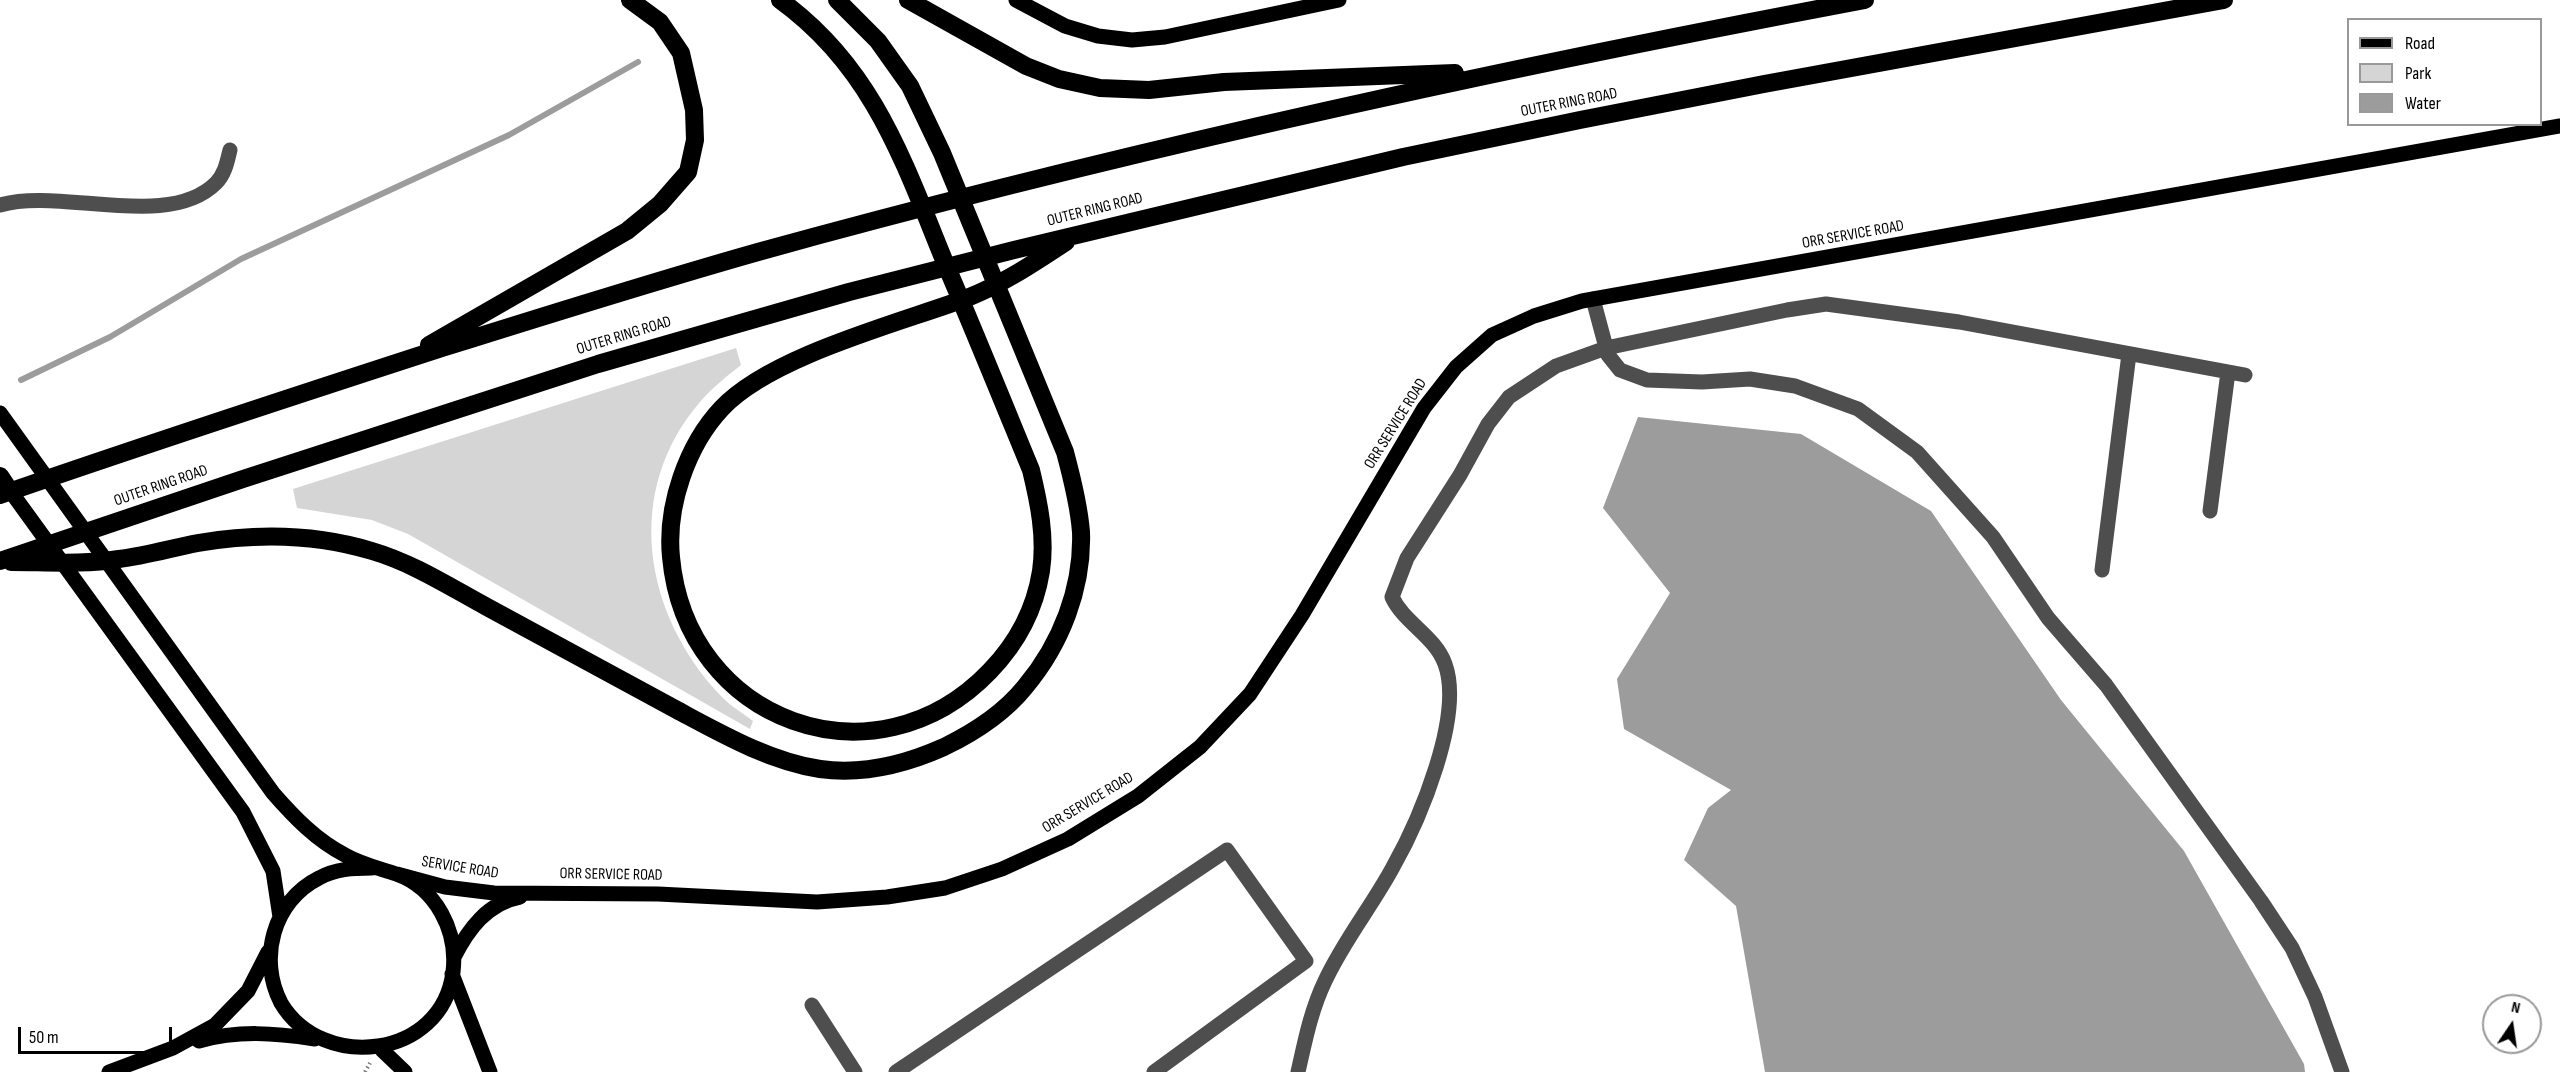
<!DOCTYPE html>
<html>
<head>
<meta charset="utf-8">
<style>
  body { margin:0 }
  #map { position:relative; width:2560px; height:1072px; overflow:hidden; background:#fff; font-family:"Sofia Sans Condensed",sans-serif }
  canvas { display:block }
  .legend { position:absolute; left:2347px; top:18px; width:195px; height:108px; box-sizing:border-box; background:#fff; border:2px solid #999; margin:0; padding:8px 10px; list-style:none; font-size:18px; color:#000 }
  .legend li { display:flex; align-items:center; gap:12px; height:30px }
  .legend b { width:30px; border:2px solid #999 }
  .north { position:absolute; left:2482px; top:994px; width:60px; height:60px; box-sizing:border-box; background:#fff; border:2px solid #999; border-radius:50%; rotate:13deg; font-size:16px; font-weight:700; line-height:24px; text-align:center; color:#000 }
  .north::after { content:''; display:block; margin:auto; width:21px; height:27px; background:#000; clip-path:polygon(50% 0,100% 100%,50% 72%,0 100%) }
  .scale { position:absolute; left:18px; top:1027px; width:154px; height:27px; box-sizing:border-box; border:3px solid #000; border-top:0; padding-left:8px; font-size:18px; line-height:21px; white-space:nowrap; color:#000; -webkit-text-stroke:4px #fff; paint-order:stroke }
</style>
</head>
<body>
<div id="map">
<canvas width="2560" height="1072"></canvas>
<ul class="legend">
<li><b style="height:8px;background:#000"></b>Road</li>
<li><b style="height:16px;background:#d5d5d5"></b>Park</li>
<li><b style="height:16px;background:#9c9c9c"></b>Water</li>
</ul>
<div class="north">N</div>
<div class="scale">50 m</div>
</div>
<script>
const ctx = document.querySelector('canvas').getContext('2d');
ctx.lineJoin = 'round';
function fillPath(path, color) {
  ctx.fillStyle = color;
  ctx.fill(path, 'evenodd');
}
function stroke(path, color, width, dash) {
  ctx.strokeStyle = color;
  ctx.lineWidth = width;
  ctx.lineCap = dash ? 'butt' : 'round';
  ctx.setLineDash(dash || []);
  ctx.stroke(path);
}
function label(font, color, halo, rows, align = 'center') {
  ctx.font = font + ' "Sofia Sans Condensed",sans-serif';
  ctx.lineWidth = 4.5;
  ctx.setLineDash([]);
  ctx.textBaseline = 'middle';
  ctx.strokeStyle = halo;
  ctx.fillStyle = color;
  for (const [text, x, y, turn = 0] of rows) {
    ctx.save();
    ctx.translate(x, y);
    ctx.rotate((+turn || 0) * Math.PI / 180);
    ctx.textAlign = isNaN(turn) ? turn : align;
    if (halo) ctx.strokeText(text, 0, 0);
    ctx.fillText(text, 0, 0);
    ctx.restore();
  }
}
fillPath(new Path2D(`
  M736,348L741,365C727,376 712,388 700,402C623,491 643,614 721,696C730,706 743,713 753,721L750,729L408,534L372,520L297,508L293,489Z`), '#d5d5d5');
fillPath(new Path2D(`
  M1638,417L1801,434L1931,511L2061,700L2184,851L2304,1064L2305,1072H1765L1736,906L1684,860L1708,808L1731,790L1624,729L1617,679L1670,593L1603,508Z`), '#9c9c9c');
stroke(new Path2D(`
  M21,380L110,337L241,259L509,135L638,62`), '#9c9c9c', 6);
stroke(new Path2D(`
  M365,1072L370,1063`), '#707070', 4, [1.5, 3]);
stroke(new Path2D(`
  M0,205C60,187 168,231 216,183C225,174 227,162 230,150
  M1593,299L1608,355L1620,370L1647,380L1702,382L1750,379L1795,386L1858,409L1917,452L1993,537L2048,618L2106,685L2261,901L2292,948L2315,997L2342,1072
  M2210,511L2228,372
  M2102,570L2129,354
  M812,1005L855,1072
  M896,1072L1227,850L1306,961L1154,1072
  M1298,1072C1305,1041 1311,1010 1325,981C1344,940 1372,906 1393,867C1419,821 1464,716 1445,664C1435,636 1404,623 1392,597L1407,558L1460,475L1488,424L1509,397L1556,366L1606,348L1787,310L1826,304L1959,322L2245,375`), '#4e4e4e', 15);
stroke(new Path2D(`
  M1016,0L1065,26L1098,36L1132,40L1165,37L1339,0
  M0,413L273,793C294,817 316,840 345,855C361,864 378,868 396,874C436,888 458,931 453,972C442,1059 322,1072 281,1003C258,959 273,901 319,878C335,869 353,868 372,868
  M6,485L243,812L273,871L280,917
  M397,874L445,887L494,893L658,894L817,902L887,897L945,888L1002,869L1068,839L1138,796L1200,747L1250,694L1302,615L1424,408L1456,367L1492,335L1534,316L1582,301L2560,126
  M454,957C468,930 487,903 520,897
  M452,974L490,1072
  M199,1041C238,1030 275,1033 315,1039
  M382,1050L405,1072
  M109,1072L173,1048L215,1025L248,991L268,952`), '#000', 15);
stroke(new Path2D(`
  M780,0C874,68 904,163 946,265C975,333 1003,402 1031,470C1039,503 1046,537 1041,571C1035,609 1017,643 990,671C875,791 686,722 671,557C666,506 687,445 722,408C771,356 899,323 967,298C1003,284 1034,263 1066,242
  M908,0L1026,66L1059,79L1100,88L1149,90L1224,82L1455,73
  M429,345L627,231L660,204L688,172L695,140L694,110L681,53L660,22L630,0
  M0,476L6,485
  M0,495C147,444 294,396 442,348C547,315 652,282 758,252C1123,151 1493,70 1865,0
  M0,561L243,479L598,364L849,292L1014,250L1403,157L1580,120L1764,84L2224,0
  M11,562C46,562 83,565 119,559C145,556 172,548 198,543C256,533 316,534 372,551C413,563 450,587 487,607C550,641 614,676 677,710C722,734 769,761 820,769C863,775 906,764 944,747C975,732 1004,713 1025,687C1061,644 1083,588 1081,532C1079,505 1072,478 1065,452L942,153L910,86L878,41L837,0`), '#000', 18);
label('16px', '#000', '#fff', [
  ["OUTER RING ROAD",1569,103,-11],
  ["OUTER RING ROAD",1095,210,-14],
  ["ORR SERVICE ROAD",1853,235,-10],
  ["OUTER RING ROAD",624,336,-17],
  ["ORR SERVICE ROAD",1396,424,-58],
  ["OUTER RING ROAD",161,486,-19],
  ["ORR SERVICE ROAD",1088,803,-31],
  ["SERVICE ROAD",460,868,9],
  ["ORR SERVICE ROAD",611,875,1]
]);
</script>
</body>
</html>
